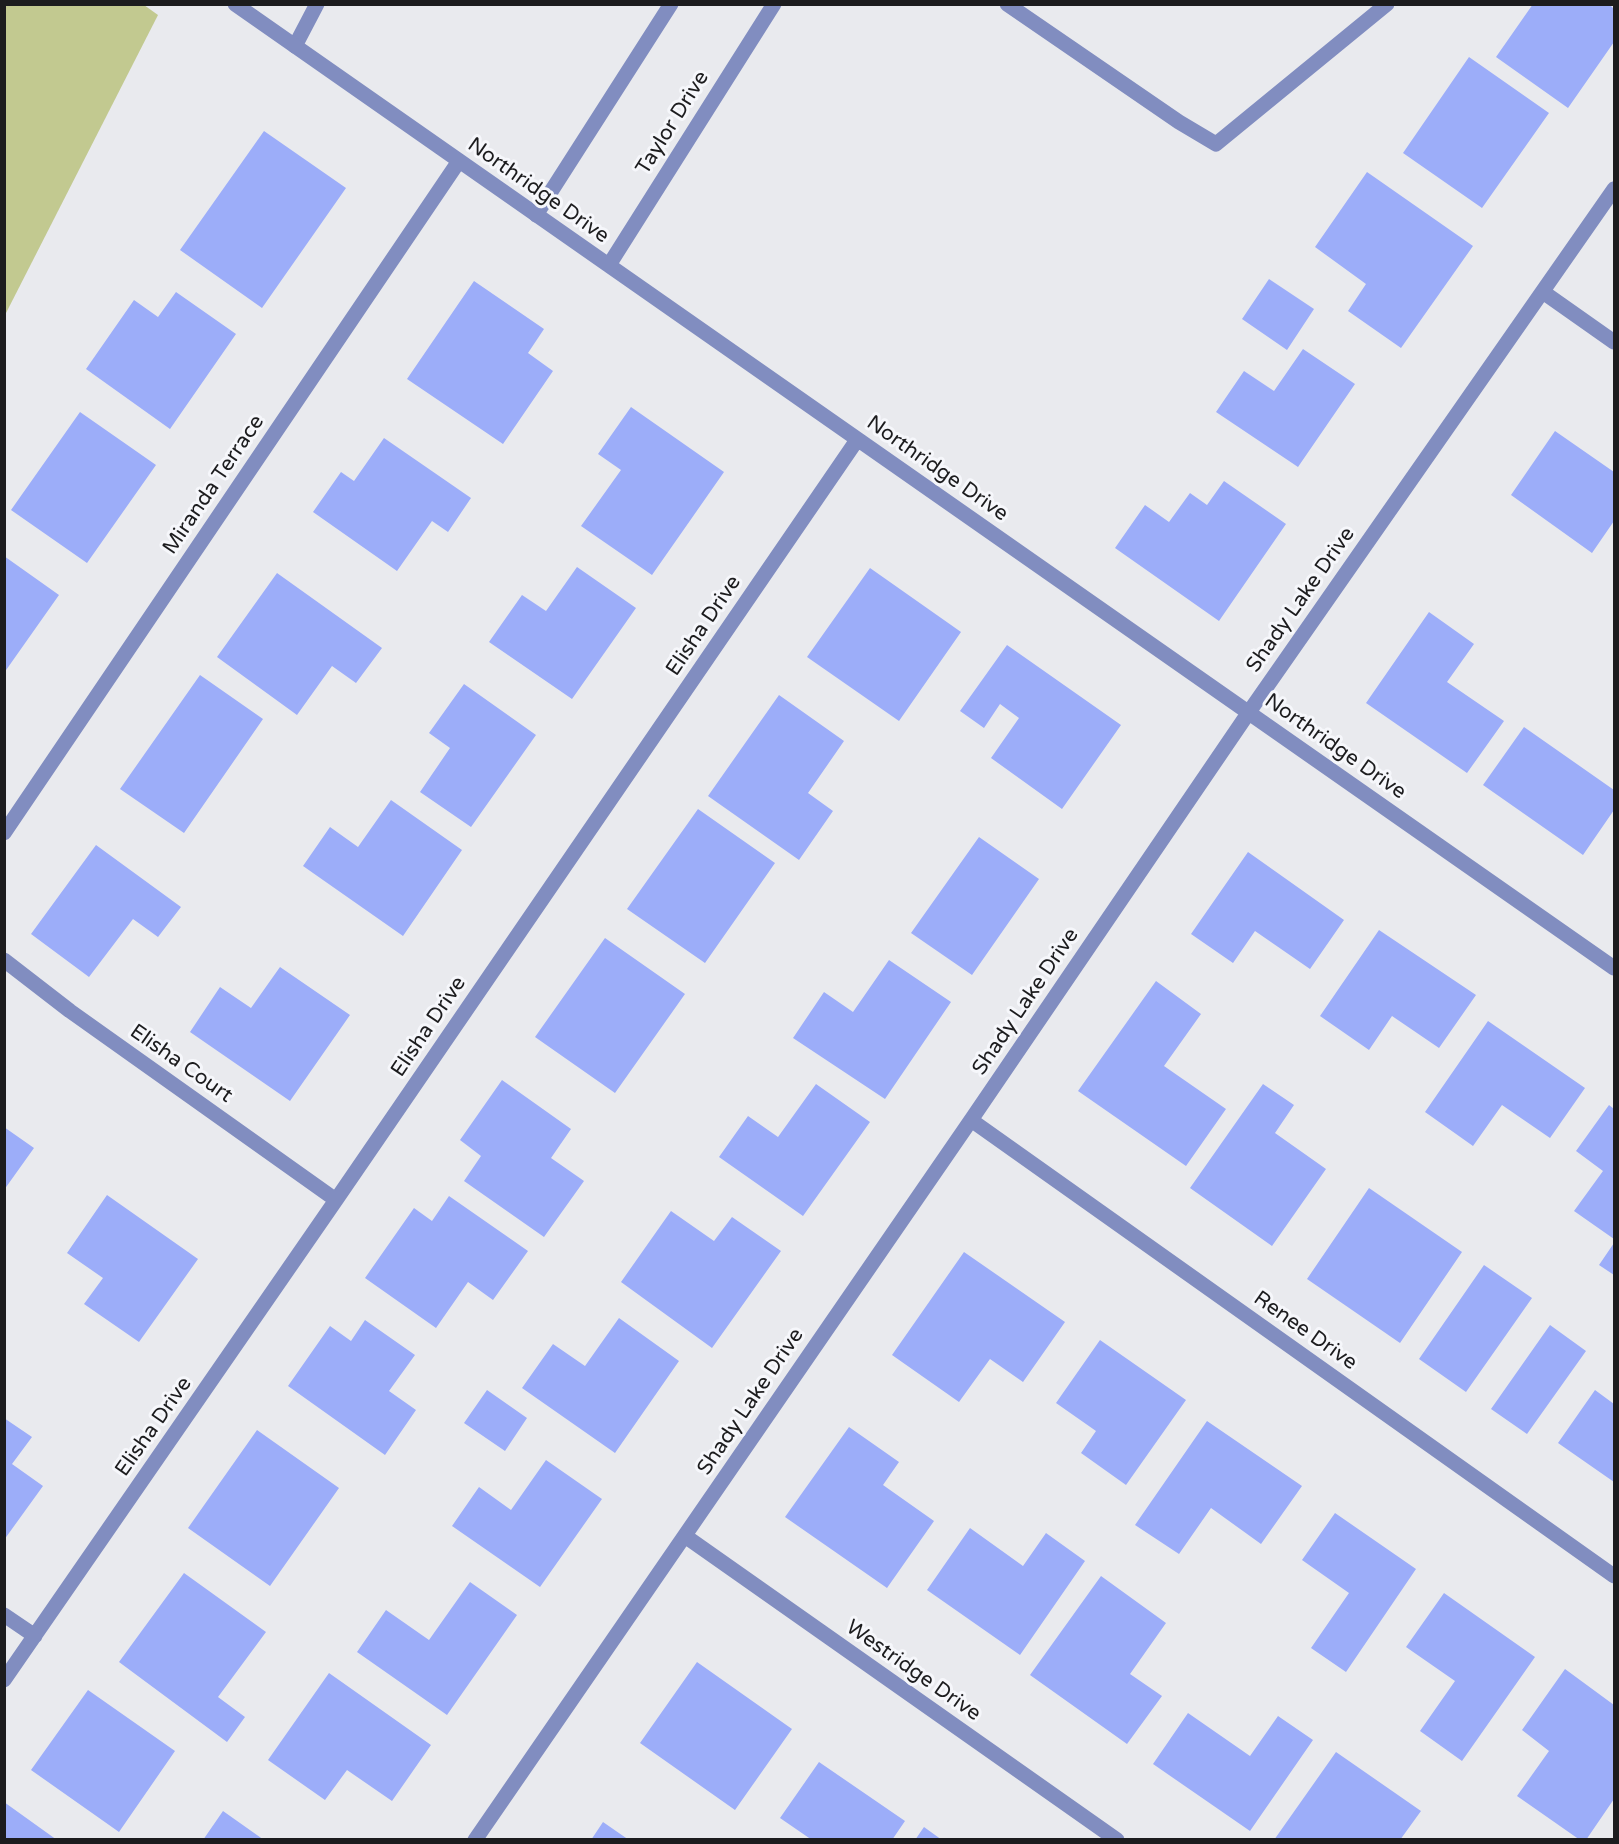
<!DOCTYPE html>
<html>
<head>
<meta charset="utf-8">
<style>
  body { margin:0 }
  #map { position:relative; width:1619px; height:1844px; overflow:hidden; background:#e9eaee; font-family:"Varela Round",sans-serif }
  canvas { display:block }
  .frame { position:absolute; inset:0; border:6px solid #1c1c1e; pointer-events:none }
</style>
</head>
<body>
<div id="map">
<canvas width="1619" height="1844"></canvas>
<div class="frame"></div>
</div>
<script>
const ctx = document.querySelector('canvas').getContext('2d');
ctx.lineJoin = 'round';
function fillPath(path, color) {
  ctx.fillStyle = color;
  ctx.fill(path, 'evenodd');
}
function stroke(path, color, width, dash) {
  ctx.strokeStyle = color;
  ctx.lineWidth = width;
  ctx.lineCap = dash ? 'butt' : 'round';
  ctx.setLineDash(dash || []);
  ctx.stroke(path);
}
function label(font, color, halo, rows, align = 'center') {
  ctx.font = font + ' "Varela Round",sans-serif';
  ctx.lineWidth = 6;
  ctx.setLineDash([]);
  ctx.textBaseline = 'middle';
  ctx.strokeStyle = halo;
  ctx.fillStyle = color;
  for (const [text, x, y, turn = 0] of rows) {
    ctx.save();
    ctx.translate(x, y);
    ctx.rotate((+turn || 0) * Math.PI / 180);
    ctx.textAlign = isNaN(turn) ? turn : align;
    if (halo) ctx.strokeText(text, 0, 0);
    ctx.fillText(text, 0, 0);
    ctx.restore();
  }
}
fillPath(new Path2D(`
  M5,4L144,5L158,15L5,315Z`), '#c2c990');
fillPath(new Path2D(`
  M1533,4H1609L1614,9V42L1568,108L1496,57Z
  M1469,57L1549,113L1482,208L1403,153Z
  M264,131L346,188L262,308L180,250Z
  M1367,172L1473,246L1401,348L1348,311L1366,284L1315,247Z
  M1269,279L1314,309L1287,350L1242,319Z
  M474,281L544,329L528,353L553,371L503,444L407,379Z
  M176,292L236,334L170,429L86,369L134,300L158,317Z
  M1303,349L1355,384L1298,467L1216,412L1244,371L1274,391Z
  M631,407L724,472L652,575L581,526L621,470L598,454Z
  M80,412L156,465L87,563L11,510Z
  M1555,431L1614,472V521L1592,553L1511,495Z
  M384,438L471,498L448,532L432,521L397,571L313,512L341,472L354,481Z
  M1224,481L1286,524L1219,621L1115,548L1145,505L1169,522L1190,493L1207,505Z
  M4,556L59,595L4,673Z
  M577,567L636,608L572,699L489,642L522,595L546,611Z
  M870,568L961,632L899,721L807,657Z
  M277,573L382,648L356,683L332,666L297,715L217,657Z
  M1429,612L1474,644L1447,682L1504,721L1467,773L1366,703Z
  M1007,645L1121,725L1062,809L991,758L1019,718L1000,704L984,728L960,711Z
  M200,675L263,719L184,833L120,789Z
  M464,684L536,735L471,827L420,792L450,748L429,733Z
  M779,695L844,741L808,793L833,811L799,860L708,796Z
  M1524,727L1614,790V810L1583,855L1483,785Z
  M391,800L462,850L403,936L303,866L330,827L358,847Z
  M698,809L775,863L705,963L627,909Z
  M979,837L1039,879L972,975L911,933Z
  M96,845L181,907L158,937L133,919L89,977L31,934Z
  M1248,852L1344,920L1310,969L1255,931L1233,963L1191,934Z
  M1379,930L1476,995L1439,1048L1392,1016L1369,1050L1320,1016Z
  M605,938L685,994L615,1093L535,1037Z
  M889,960L951,1002L885,1099L793,1038L824,992L853,1012Z
  M280,967L350,1015L290,1101L190,1032L220,987L251,1008Z
  M1156,981L1201,1014L1164,1066L1226,1109L1186,1166L1078,1091Z
  M1488,1021L1585,1088L1550,1138L1502,1105L1473,1146L1425,1112Z
  M502,1080L571,1129L551,1158L584,1181L544,1237L464,1181L481,1156L460,1140Z
  M816,1084L870,1122L803,1216L719,1157L748,1116L778,1137Z
  M1263,1084L1294,1105L1275,1133L1326,1169L1272,1246L1190,1188Z
  M1609,1105L1614,1109V1239L1574,1211L1603,1171L1576,1151Z
  M4,1127L34,1148L4,1190Z
  M1369,1188L1462,1252L1400,1343L1307,1279Z
  M107,1195L198,1259L139,1342L84,1304L103,1278L67,1253Z
  M449,1196L528,1251L493,1300L468,1282L436,1328L365,1278L414,1208L432,1221Z
  M671,1211L714,1241L732,1217L781,1251L712,1348L621,1282Z
  M1614,1243V1275L1599,1265Z
  M964,1252L1065,1322L1023,1382L990,1359L959,1402L892,1355Z
  M1484,1265L1532,1298L1466,1392L1419,1359Z
  M619,1318L679,1361L615,1453L522,1388L553,1344L585,1366Z
  M365,1320L415,1355L389,1391L416,1410L385,1455L288,1386L330,1326L351,1341Z
  M1550,1325L1586,1351L1527,1434L1491,1409Z
  M1100,1340L1186,1400L1126,1485L1081,1453L1096,1431L1056,1403Z
  M487,1390L527,1418L505,1451L464,1423Z
  M1595,1390L1614,1404V1482L1558,1443Z
  M4,1418L32,1437L12,1464L43,1486L4,1540Z
  M1207,1421L1302,1486L1261,1544L1211,1508L1179,1554L1135,1525Z
  M849,1427L899,1462L883,1485L934,1521L887,1588L785,1517Z
  M257,1430L339,1488L270,1586L188,1528Z
  M546,1460L602,1499L540,1587L452,1526L479,1487L511,1510Z
  M1335,1513L1416,1569L1346,1672L1311,1648L1349,1593L1302,1560Z
  M970,1528L1023,1566L1046,1533L1085,1561L1020,1655L927,1590Z
  M184,1573L266,1632L218,1697L245,1717L227,1742L119,1662Z
  M1101,1576L1166,1623L1130,1674L1162,1696L1127,1744L1030,1675Z
  M470,1582L517,1615L447,1715L357,1652L386,1610L429,1640Z
  M1444,1593L1535,1657L1462,1761L1420,1731L1455,1681L1406,1647Z
  M697,1662L792,1729L735,1810L640,1743Z
  M1565,1669L1614,1705V1799L1586,1840H1580L1517,1796L1549,1751L1522,1730Z
  M329,1673L431,1745L392,1801L347,1770L325,1800L268,1760Z
  M88,1690L175,1751L119,1832L31,1770Z
  M1188,1713L1250,1756L1278,1716L1313,1740L1250,1831L1153,1764Z
  M1336,1752L1421,1811L1400,1840H1274Z
  M819,1762L905,1821L892,1840H812L780,1818Z
  M4,1802L57,1840H4Z
  M223,1811L264,1840H203Z
  M603,1822L629,1840H591Z
  M924,1827L942,1840H915Z`), '#9cadf9');
stroke(new Path2D(`
  M1007,4L1179,122L1216,144L1387,4
  M295,46L317,4
  M536,215L671,4`), '#818dc0', 15);
stroke(new Path2D(`
  M235,4L1614,968
  M609,265L774,4
  M1543,292L1614,342
  M4,833L459,161
  M4,960L70,1011L336,1200
  M971,1120L1614,1576
  M685,1536L1117,1840
  M4,1615L35,1636
  M4,1680L336,1200L857,440
  M475,1840L971,1120L1249,712L1614,189`), '#818dc0', 15);
label('21px', '#1c1c1e', '#f6f7fb', [
  ["Taylor Drive",673,123,-58],
  ["Northridge Drive",538,191,35],
  ["Northridge Drive",937,469,35],
  ["Miranda Terrace",214,485,-56],
  ["Shady Lake Drive",1301,600,-55],
  ["Elisha Drive",704,626,-56],
  ["Northridge Drive",1335,747,35],
  ["Shady Lake Drive",1026,1002,-56],
  ["Elisha Drive",429,1027,-56],
  ["Elisha Court",181,1064,35],
  ["Renee Drive",1305,1331,35],
  ["Shady Lake Drive",751,1402,-56],
  ["Elisha Drive",154,1427,-55],
  ["Westridge Drive",913,1671,35]
]);
</script>
</body>
</html>
